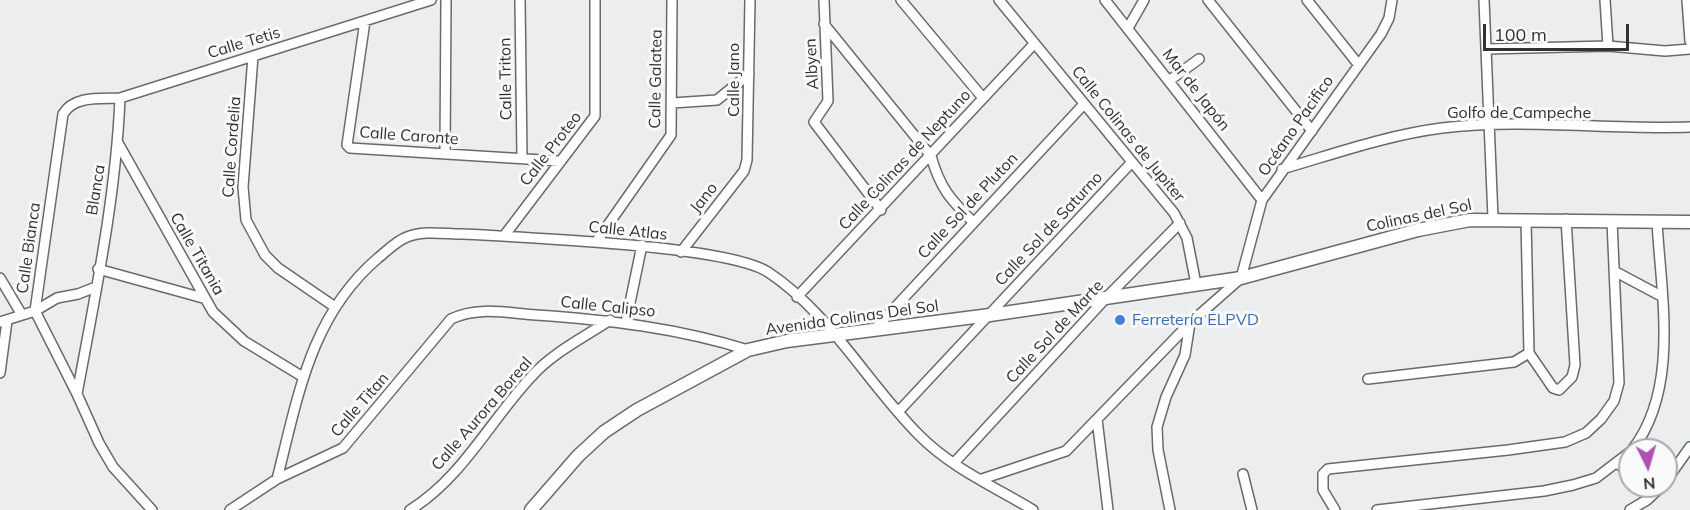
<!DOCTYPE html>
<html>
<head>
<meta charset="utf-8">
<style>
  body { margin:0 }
  #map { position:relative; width:1690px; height:510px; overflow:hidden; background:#ebedee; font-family:Mulish,sans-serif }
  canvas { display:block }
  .north { position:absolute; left:1618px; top:438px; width:60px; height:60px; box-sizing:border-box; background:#f8fafc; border:2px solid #a8aaab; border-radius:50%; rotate:175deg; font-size:16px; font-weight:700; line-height:24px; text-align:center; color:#313232 }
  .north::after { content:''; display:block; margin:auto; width:21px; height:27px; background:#b24fb6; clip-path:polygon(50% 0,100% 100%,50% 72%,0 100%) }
  .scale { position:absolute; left:1483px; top:24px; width:146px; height:27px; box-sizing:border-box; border:3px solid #313232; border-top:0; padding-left:8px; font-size:18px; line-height:21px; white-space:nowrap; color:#313232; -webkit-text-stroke:4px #f8fafc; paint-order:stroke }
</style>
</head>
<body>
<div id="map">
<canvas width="1690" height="510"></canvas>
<div class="north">N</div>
<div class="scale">100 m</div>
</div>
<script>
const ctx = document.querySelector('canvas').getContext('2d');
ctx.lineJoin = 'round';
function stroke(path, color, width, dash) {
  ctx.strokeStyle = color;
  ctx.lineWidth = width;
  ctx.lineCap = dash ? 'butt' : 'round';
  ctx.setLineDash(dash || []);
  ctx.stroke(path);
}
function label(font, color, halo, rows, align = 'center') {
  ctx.font = font + ' Mulish,sans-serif';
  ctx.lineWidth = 6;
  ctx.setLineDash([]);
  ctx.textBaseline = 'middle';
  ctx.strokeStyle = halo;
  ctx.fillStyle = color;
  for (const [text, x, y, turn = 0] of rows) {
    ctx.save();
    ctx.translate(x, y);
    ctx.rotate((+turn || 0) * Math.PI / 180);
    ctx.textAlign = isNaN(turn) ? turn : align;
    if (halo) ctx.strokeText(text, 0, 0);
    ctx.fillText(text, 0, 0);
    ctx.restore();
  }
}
const minor = new Path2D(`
  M520,0L522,157
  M824,0L828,101L814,122L881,210
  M901,0L983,98
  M999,0L1174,213L1187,238L1196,284
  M1105,0L1262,200
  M1208,0L1312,131
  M1307,0L1358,64
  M1484,0L1493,218
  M1605,0L1608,46
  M1687,0L1690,41
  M365,21L347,145L350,148L559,161
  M824,24L931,156C940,188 950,199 973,222
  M1128,28L1144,0
  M1486,49L1608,46L1665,51L1690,49
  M253,56L243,187L246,220L265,255L278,268L335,307
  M1170,80L1199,59
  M672,103L717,100L749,74
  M118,143L213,312L244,341L303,377
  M445,154L446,0
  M1282,169C1334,154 1387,135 1442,128C1524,118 1608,130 1690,127
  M1526,220L1529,353L1553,388L1559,390L1572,377L1575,365L1566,219
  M504,236L595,116V0
  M596,242L671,135L672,0
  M681,252L744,171L747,160L750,0
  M98,269L203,298
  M1616,272L1661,296
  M0,278L22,315
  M797,297L1034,44
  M35,311L63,114C74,95 101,99 120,98L431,0
  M35,311L77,394L99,443L113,467L152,510
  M0,322L35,311L57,298L78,294L96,287
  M626,322L642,245
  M874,330L1084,104
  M0,373L7,321
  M1368,379L1514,362L1529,353
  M77,394C95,296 116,197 120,98
  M898,412L1131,163
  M1097,419L1108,510
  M1632,450C1680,389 1661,295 1657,222
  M954,463L1106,298L1180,223
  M1616,463L1630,471
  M1243,474L1252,510
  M277,479C298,397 310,316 378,258C387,251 396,241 407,237C423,230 445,234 462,234C506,236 550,239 593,242C632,245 738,253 768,272C830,313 867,383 919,435C950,467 995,487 1033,510
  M982,479L1066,451L1190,323L1241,278L1262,200L1381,34L1389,18L1392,0
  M1666,481L1690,447
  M1648,486L1660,488
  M230,510L277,479L343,448L451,319C477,306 508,313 536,315C609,320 678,328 748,350
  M410,510C462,478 490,421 531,377C552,353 583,338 610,320
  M1170,510L1158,450L1157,427L1166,397L1185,355L1190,323
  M1335,510L1323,490V474L1328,469L1508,450L1565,442L1586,433L1601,419L1614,401L1619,383L1612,221
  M1377,510L1544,491L1573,485L1596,478L1630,452
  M1630,510L1647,500L1662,486`);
const tertiary = new Path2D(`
  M531,510L578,456L604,432L637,410L748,350L787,341L990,315L1241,278L1418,230L1470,220L1690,222`);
stroke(minor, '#696a6c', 12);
stroke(tertiary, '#696a6c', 15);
stroke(minor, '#fff', 9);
stroke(tertiary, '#fff', 12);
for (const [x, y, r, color] of [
  [1120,320,6,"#3f7fe0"]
]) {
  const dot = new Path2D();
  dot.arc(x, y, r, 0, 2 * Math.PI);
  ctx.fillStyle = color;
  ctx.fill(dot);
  stroke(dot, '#f8fafc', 2);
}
label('16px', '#313232', '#f8fafc', [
  ["Calle Tetis",244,43,-17],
  ["Albyen",812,64,-93],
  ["Calle Triton",506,79,-91],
  ["Calle Galatea",656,79,-89],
  ["Calle Jano",734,80,-90],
  ["Mar de Japón",1196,90,52],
  ["Golfo de Campeche",1519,113],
  ["Océano Pacifico",1296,126,-55],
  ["Calle Colinas de Jupiter",1128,134,51],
  ["Calle Caronte",409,136,4],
  ["Calle Cordelia",232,147,-86],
  ["Calle Proteo",551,149,-52],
  ["Calle Colinas de Neptuno",905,160,-47],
  ["Blanca",96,190,-81],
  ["Jano",704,198,-52],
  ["Calle Sol de Pluton",968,206,-47],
  ["Colinas del Sol",1419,216,-12],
  ["Calle Sol de Saturno",1049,229,-47],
  ["Calle Atlas",628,231,6],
  ["Calle Bianca",29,248,-82],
  ["Calle Titania",197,254,60],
  ["Calle Calipso",608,307,6],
  ["Avenida Colinas Del Sol",852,318,-8],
  ["Calle Sol de Marte",1055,332,-47],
  ["Calle Titan",360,405,-49],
  ["Calle Aurora Boreal",482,414,-49]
]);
label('16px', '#366cbe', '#f8fafc', [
  ["Ferretería ELPVD",1132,320]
], 'left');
</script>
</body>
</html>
